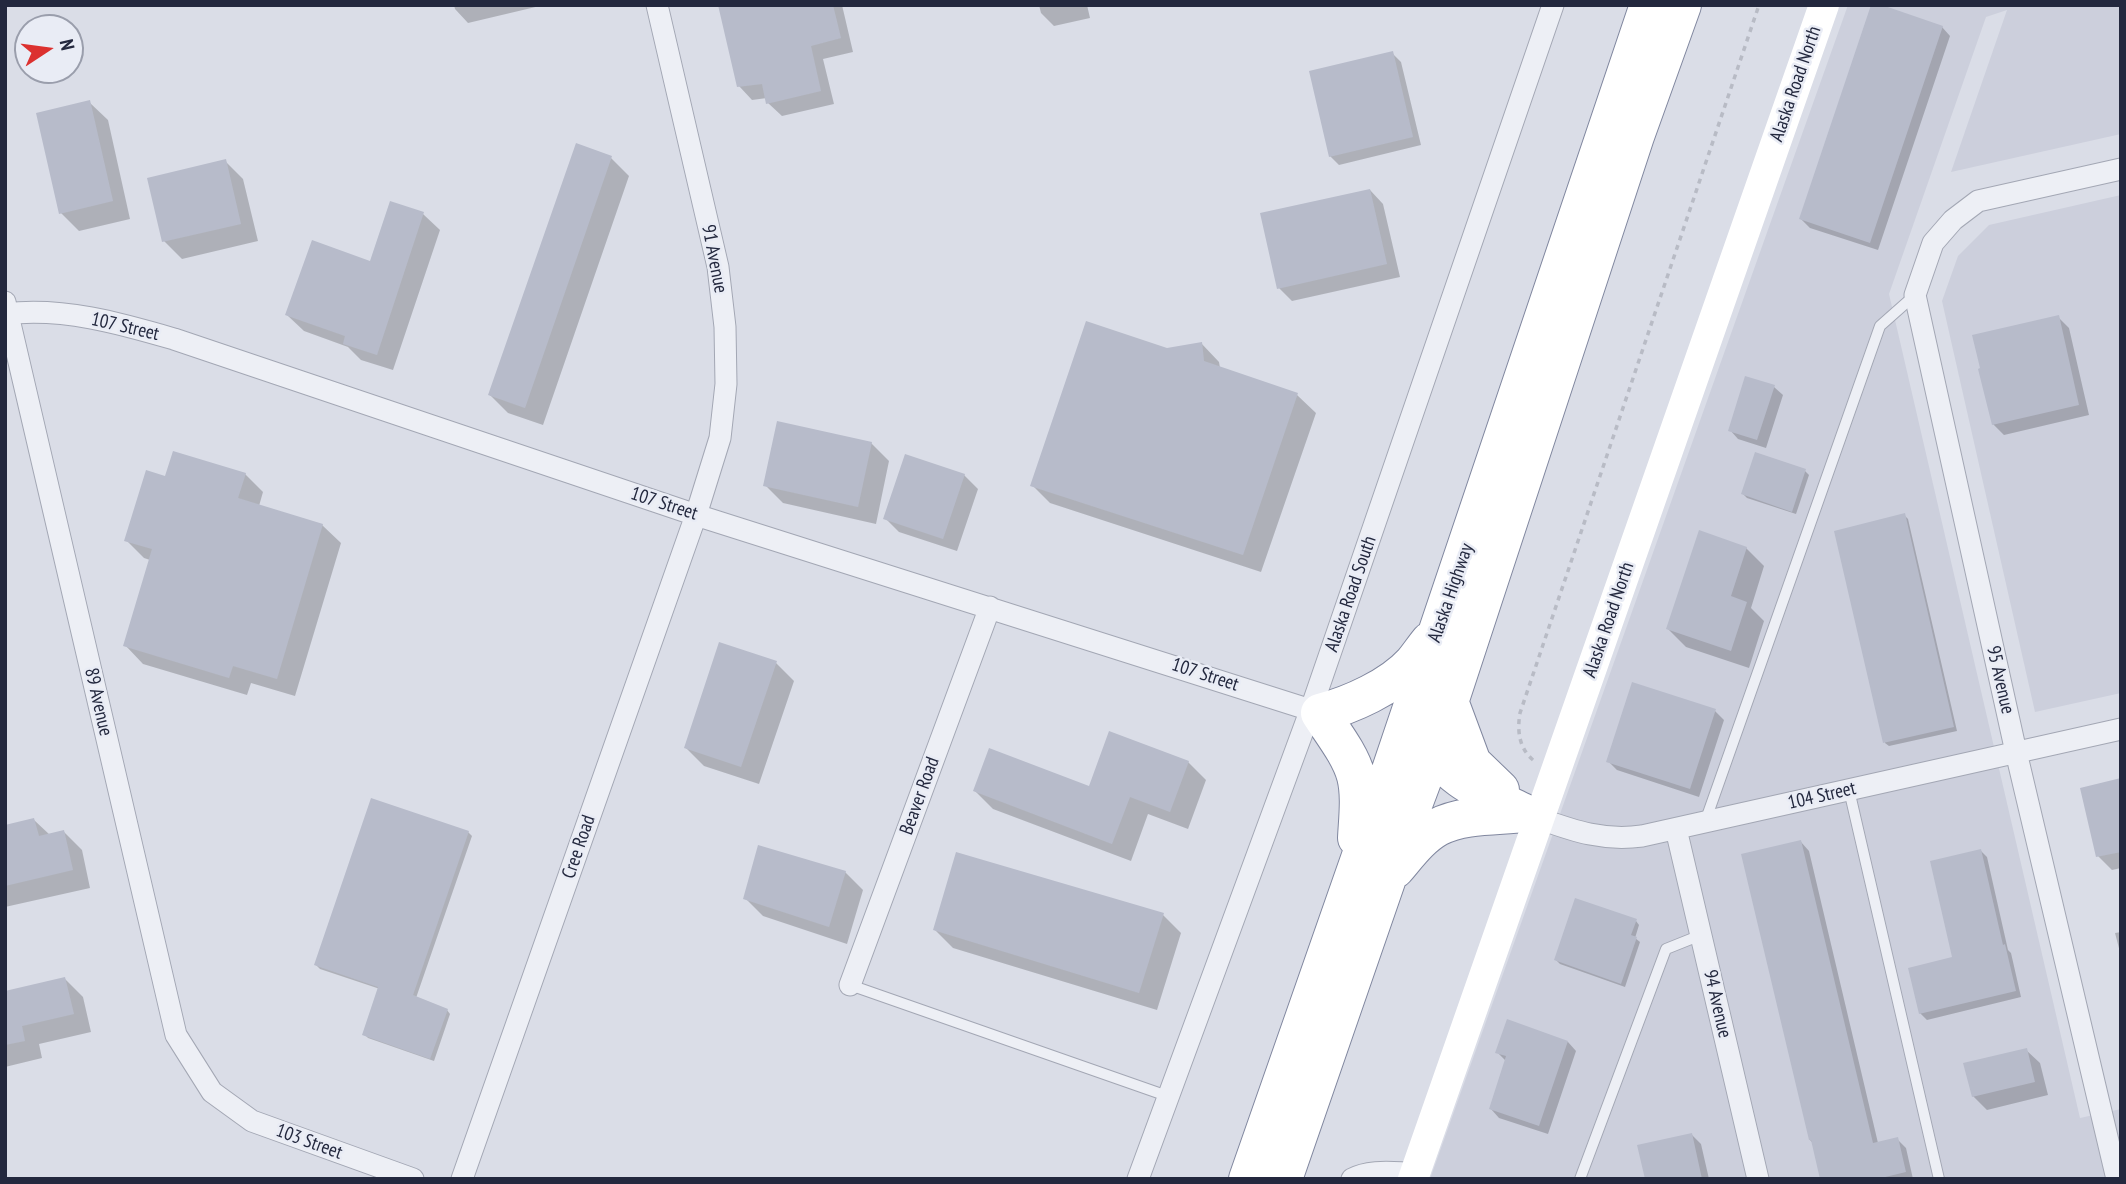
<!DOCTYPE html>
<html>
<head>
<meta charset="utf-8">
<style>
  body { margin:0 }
  #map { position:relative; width:2126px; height:1184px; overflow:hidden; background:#dadde7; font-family:"PT Sans Narrow",sans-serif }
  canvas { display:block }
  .frame { position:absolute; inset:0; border:7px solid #23283e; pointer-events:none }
  .north { position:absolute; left:14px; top:14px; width:70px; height:70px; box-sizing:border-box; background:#e9ecf5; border:2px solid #9a9eac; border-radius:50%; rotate:77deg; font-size:19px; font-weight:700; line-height:28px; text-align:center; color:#23283e }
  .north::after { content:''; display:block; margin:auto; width:24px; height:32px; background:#dc312f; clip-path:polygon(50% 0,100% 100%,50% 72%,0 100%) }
</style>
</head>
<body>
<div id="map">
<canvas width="2126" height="1184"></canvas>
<div class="frame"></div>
<div class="north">N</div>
</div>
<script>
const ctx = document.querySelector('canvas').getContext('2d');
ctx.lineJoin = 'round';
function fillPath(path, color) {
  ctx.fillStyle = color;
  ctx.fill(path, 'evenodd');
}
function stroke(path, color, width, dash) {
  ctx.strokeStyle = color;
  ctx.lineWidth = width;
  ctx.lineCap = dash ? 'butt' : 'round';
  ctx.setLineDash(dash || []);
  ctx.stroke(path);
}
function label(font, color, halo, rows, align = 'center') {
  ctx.font = font + ' "PT Sans Narrow",sans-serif';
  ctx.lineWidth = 5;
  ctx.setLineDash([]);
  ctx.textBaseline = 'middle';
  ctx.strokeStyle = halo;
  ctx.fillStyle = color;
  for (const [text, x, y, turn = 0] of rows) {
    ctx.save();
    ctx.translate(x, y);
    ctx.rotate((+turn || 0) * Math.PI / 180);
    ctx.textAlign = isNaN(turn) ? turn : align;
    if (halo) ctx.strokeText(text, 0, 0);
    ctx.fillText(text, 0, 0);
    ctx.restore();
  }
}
fillPath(new Path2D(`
  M1848,5H2121V134L1951,172L2007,10L1986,17L1889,294L2080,1118L2121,1109V1179H1430Z
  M2121,195V693L2035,712L1942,301L1958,256L1989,225Z`), '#cccfdc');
fillPath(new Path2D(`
  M454,5H544L468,23L455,9Z
  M720,5H842L853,52L823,59L834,104L782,116L768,103L767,98L752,100L739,86Z
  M1039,5H1087L1090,18L1054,26L1041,13Z
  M1942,27L1950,36L1878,250L1810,228L1801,219Z
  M1392,53L1401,62L1421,145L1339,165L1330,156Z
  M89,102L108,120L130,219L79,231L61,213Z
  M611,158L629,176L543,425L508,413L490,395Z
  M225,161L243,179L258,241L182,259L164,241Z
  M1370,190L1383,204L1400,277L1292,301L1279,288Z
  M423,214L440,230L393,370L361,360L348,347L304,331L287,315L371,263Z
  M2058,317L2069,328L2089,415L2004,435L1993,424Z
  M1201,343L1219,362L1220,368L1297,395L1316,413L1261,572L1050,503L1032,485L1166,349Z
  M1774,387L1783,395L1766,448L1738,439L1730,430Z
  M871,443L889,461L876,524L783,503L765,485Z
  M1805,471L1809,475L1796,514L1747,498L1743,494Z
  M245,474L263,492L259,506L322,525L341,543L295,696L251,683L247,695L143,664L125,645L150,560L144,558L126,540L166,478Z
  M964,475L978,489L957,551L899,532L885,518Z
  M1904,515L1908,519L1957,731L1889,746L1885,743Z
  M1746,548L1764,566L1751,608L1764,621L1749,668L1686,647L1668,629Z
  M776,663L794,681L759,784L704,766L686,748Z
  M1715,711L1724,720L1699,797L1617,770L1608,761Z
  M1188,762L1206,780L1188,829L1148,814L1131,861L993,809L975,791L1090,788Z
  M2121,780V868L2112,870L2098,856Z
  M34,820L50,835L64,832L82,850L90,888L5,907V826Z
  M468,832L472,836L416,998L447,1010L450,1014L434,1061L368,1038L364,1034L380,989L320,969L316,965Z
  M1801,842L1809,851L1878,1143L1897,1139L1906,1148L1913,1179H1822L1813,1143L1810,1140Z
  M1981,851L1987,857L2008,950L2011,953L2021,997L1927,1020L1920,1013L1954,958Z
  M845,872L863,890L847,944L763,916L745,898Z
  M1163,915L1181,933L1157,1010L953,948L935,930Z
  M1636,921L1639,925L1635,938L1640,942L1625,987L1560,964L1556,960Z
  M2121,932V956L2115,933Z
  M65,979L83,997L91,1032L39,1044L42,1058L5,1067V993Z
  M1568,1042L1576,1051L1548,1134L1499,1118L1491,1109L1507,1062L1497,1052Z
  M2026,1050L2040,1063L2048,1095L1987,1110L1973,1096Z
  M1692,1135L1701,1144L1709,1179H1647Z`), '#0003');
fillPath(new Path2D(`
  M718,5H833L841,38L811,46L821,91L766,104L762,84L737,87Z
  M1871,5H1882L1943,26L1870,243L1799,219Z
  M1393,51L1413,137L1329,157L1309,71Z
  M90,100L113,201L59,214L36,113Z
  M576,143L612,156L525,408L488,395Z
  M226,159L241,224L162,242L147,178Z
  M1370,189L1387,264L1277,289L1260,213Z
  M390,201L424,212L377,355L343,344L345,336L285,315L312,240L370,261Z
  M2059,315L2079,405L1992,425L1978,369L1980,368L1972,335Z
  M1086,321L1167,348L1202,342L1204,361L1298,393L1243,555L1030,486Z
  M1745,376L1775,385L1757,440L1728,431Z
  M777,421L872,442L858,507L763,486Z
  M173,451L246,473L238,498L323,524L277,679L233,666L229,678L123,646L152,549L124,541L146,470L165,476Z
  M1755,452L1806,469L1792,512L1741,494Z
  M905,454L965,474L943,539L883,519Z
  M1905,513L1954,727L1883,743L1834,531Z
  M1699,530L1747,547L1731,596L1747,602L1731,651L1666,629Z
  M719,642L777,661L741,767L684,748Z
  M1632,682L1716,709L1690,789L1606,762Z
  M1109,731L1189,761L1170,812L1130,797L1112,844L973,791L989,748L1089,786Z
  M2121,778V852L2096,857L2080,788Z
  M371,798L469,831L413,995L448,1009L430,1059L362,1035L378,987L314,965Z
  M34,818L39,836L64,830L73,870L5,886V825Z
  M1801,840L1873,1143L1898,1137L1906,1172L1877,1179H1820L1811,1140H1809L1741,854Z
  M758,845L846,871L829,927L743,899Z
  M1981,849L2003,945L2005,944L2016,991L1919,1014L1908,968L1952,957L1930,861Z
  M956,852L1164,913L1139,993L933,930Z
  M1575,898L1637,919L1631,935L1637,937L1621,984L1554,960Z
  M65,977L74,1014L22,1026L25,1041L5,1045V991Z
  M1507,1019L1568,1041L1539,1126L1489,1109L1506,1056L1495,1053Z
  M2027,1048L2035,1082L1972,1097L1963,1063Z
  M1692,1133L1702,1179H1645L1637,1145Z`), '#b7bbca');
const lane = new Path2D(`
  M1849,790L1939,1179
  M1705,822L1880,326L1915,295
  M850,985L1170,1097
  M1580,1179L1666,949L1701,935`);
const street = new Path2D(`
  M5,302L176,1035L212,1092L252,1121L413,1179
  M5,314C63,307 119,323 174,339L696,515L1320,713
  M1526,814C1567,828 1598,842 1642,836L2121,729
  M1676,829L1758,1179
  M850,985L990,607
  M462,1179L696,515L720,438L726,384L725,327L718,267L657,5
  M1138,1179L1311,709L1553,5
  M1352,1179C1370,1169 1395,1173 1414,1173
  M2117,1179L2016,752L1915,295L1933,243L1953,220L1978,201L2121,169`);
const highway = new Path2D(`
  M1449,701L1472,763L1500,790
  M1320,713C1332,732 1350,754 1356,776C1361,796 1358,818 1357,838
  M1320,713C1351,705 1391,687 1413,663C1419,656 1424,648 1430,641
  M1420,733C1447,779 1479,791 1524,813
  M1395,869C1408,854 1420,837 1438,827C1463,814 1497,816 1524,813
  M1248,1179L1390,773L1649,5
  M1283,1179L1405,826L1432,754L1635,136L1682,5`);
stroke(lane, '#a3a7b4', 12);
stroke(street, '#a3a7b4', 23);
stroke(highway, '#80879f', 40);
stroke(new Path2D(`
  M1533,760C1519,748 1517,731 1520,713L1759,5`), '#b8bbc5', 3.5, [5, 5]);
stroke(lane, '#edeff5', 10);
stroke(street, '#edeff5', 21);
stroke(new Path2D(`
  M1413,1179L1824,5`), '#fff', 30);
stroke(highway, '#fff', 38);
label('19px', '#23283e', '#e9ecf5', [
  ["Alaska Road North",1796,84,-71],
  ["91 Avenue",714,259,79],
  ["107 Street",125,327,13],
  ["107 Street",664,504,18],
  ["Alaska Highway",1451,593,-71],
  ["Alaska Road South",1351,594,-71],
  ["Alaska Road North",1609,620,-71],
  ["107 Street",1205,675,18],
  ["95 Avenue",2000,680,77],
  ["89 Avenue",98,702,77],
  ["Beaver Road",920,796,-70],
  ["104 Street",1822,796,-13],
  ["Cree Road",579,847,-71],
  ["94 Avenue",1717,1004,77],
  ["103 Street",309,1142,20]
]);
</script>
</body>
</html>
